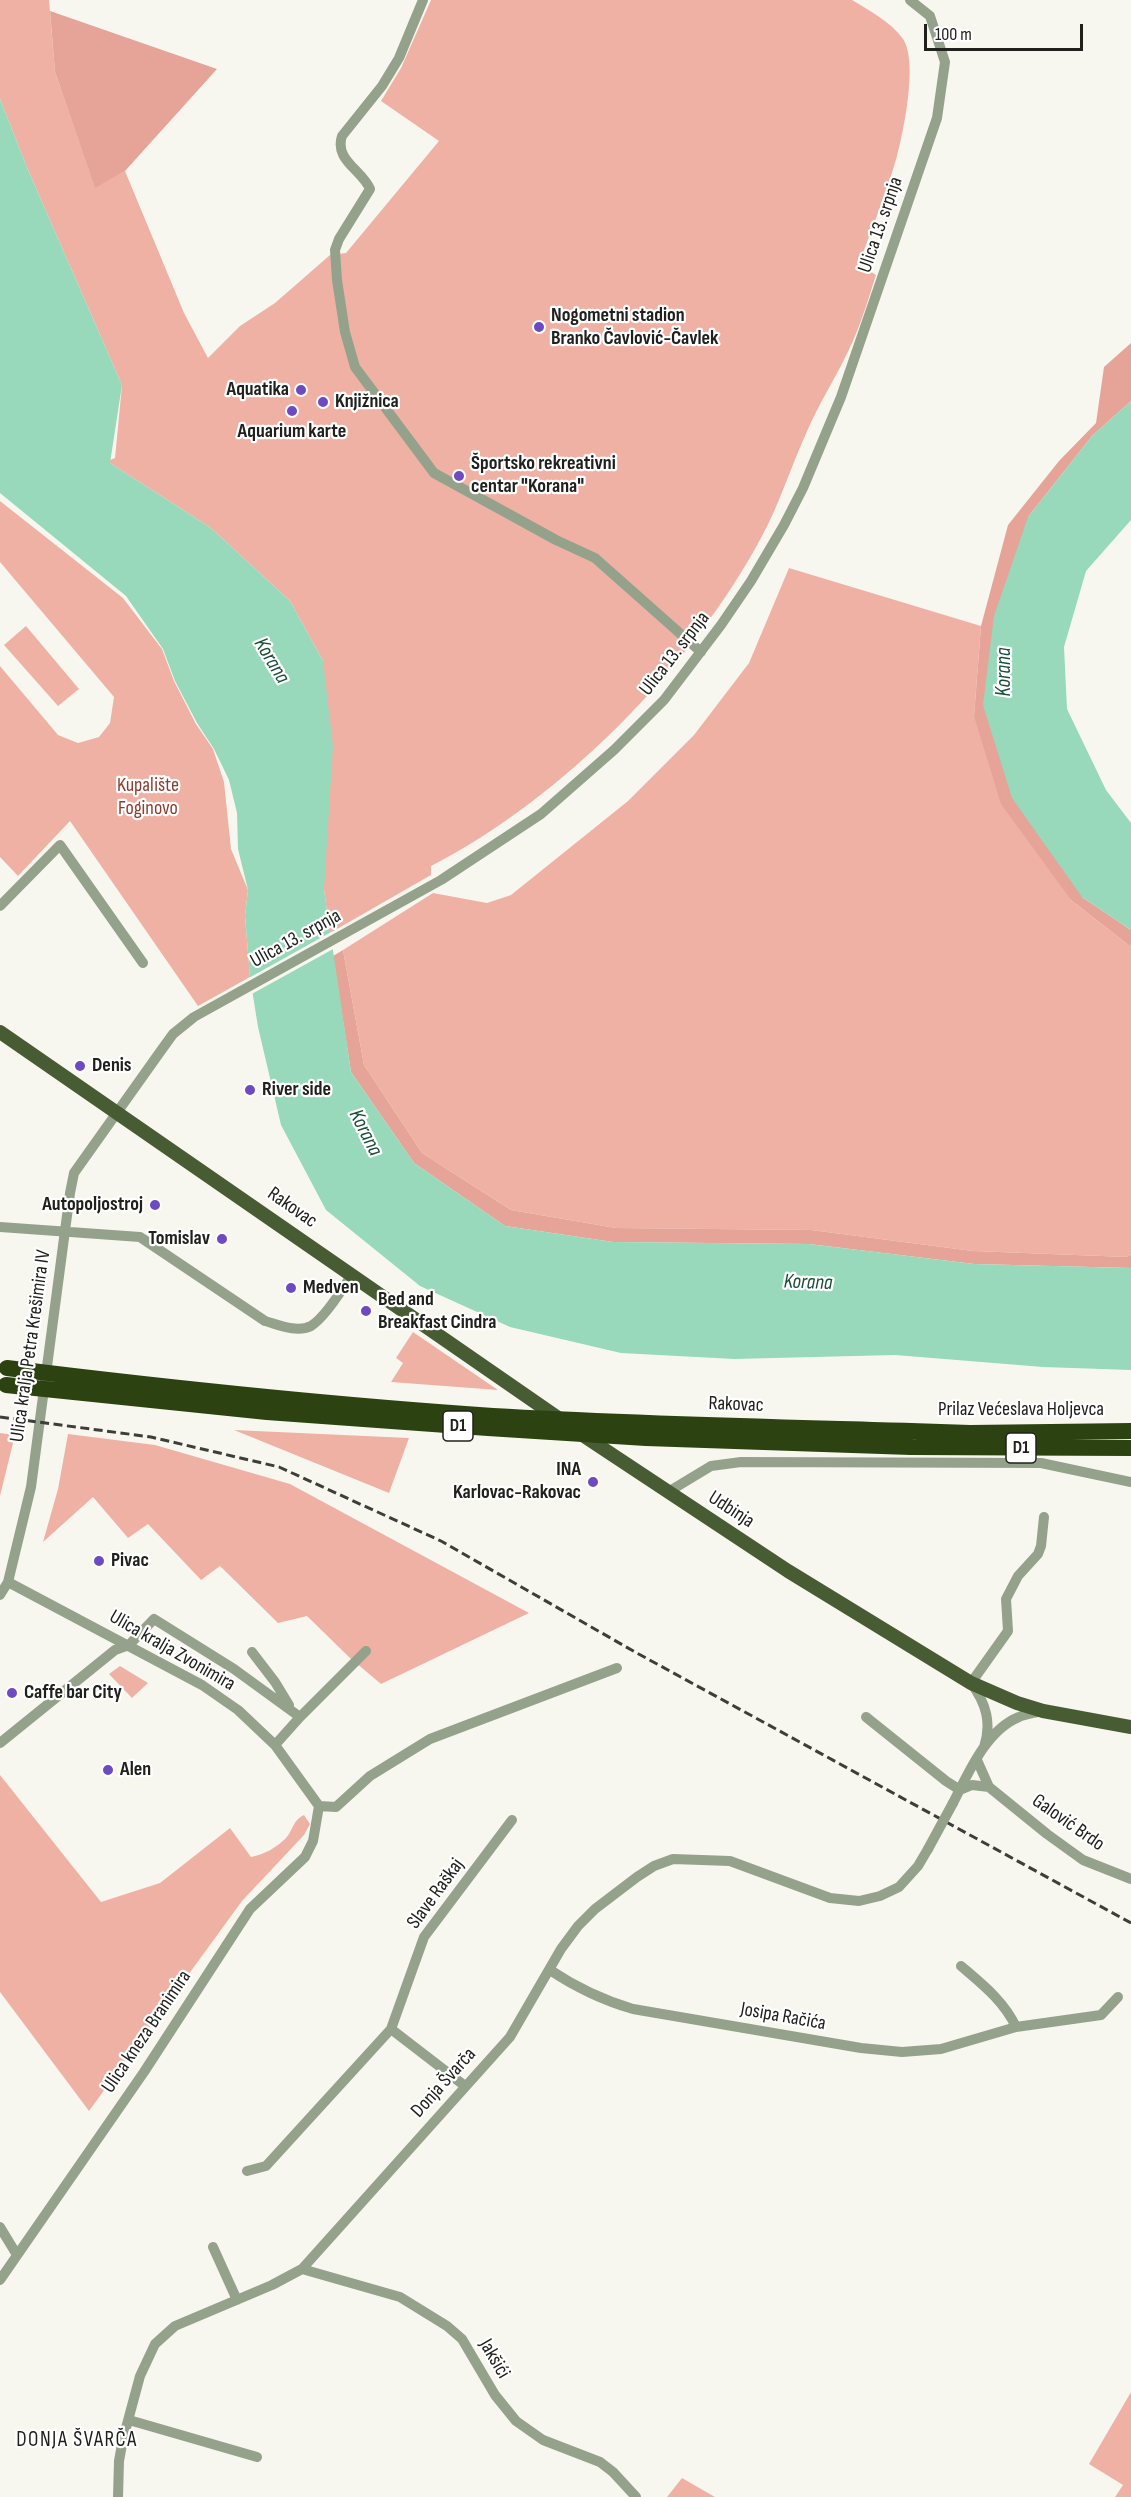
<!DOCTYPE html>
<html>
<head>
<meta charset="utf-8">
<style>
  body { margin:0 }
  #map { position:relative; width:1131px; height:2497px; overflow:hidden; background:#f8f7ef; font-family:"Sofia Sans Condensed",sans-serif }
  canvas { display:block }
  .scale { position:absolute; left:924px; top:24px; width:159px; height:27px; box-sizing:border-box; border:3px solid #20201d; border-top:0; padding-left:8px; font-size:18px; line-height:21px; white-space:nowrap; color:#20201d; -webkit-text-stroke:4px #fff; paint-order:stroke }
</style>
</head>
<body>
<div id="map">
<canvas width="1131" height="2497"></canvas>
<div class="scale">100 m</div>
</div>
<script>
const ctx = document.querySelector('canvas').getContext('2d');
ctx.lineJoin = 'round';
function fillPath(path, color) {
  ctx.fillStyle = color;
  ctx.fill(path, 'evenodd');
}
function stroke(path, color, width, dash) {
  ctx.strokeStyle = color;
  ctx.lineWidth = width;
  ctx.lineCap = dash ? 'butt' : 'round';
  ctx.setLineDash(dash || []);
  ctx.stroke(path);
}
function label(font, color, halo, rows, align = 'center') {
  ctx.font = font + ' "Sofia Sans Condensed",sans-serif';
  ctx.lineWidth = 4.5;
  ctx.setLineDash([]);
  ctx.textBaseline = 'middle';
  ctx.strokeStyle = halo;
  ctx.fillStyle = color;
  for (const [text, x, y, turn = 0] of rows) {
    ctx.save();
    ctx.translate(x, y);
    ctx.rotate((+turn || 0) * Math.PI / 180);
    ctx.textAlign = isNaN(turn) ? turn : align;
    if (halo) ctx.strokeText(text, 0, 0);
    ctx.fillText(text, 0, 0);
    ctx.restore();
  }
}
fillPath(new Path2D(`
  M0,0H49L55,72L95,187L125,171L184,313L208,358L240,326L275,303L330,255L346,253L439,141L381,101L401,68L431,0H852C870,11 890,21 903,39C918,61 904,130 897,156C887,192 872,228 859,264L876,275C869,297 862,321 852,343C838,375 818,404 805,436C790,469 779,505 762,536C693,666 562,799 431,866V875L330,933L324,890L323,661L290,601L211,528L110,463V460L115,458L122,385L28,170L0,99Z
  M0,501L123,598L162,649L174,681L196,724L213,749L224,782L231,849L248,890L245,916L250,977L198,1006L70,821L18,876L0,857V666L58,735L78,743L99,737L110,723L114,697L0,562Z
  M789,568L981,626L974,716L1071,900L1131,947V1254L1127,1257L973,1251L811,1230L616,1228L511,1210L422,1153L364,1065L343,950L433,893L487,903L511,895L628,801L694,735L749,663Z
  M26,626L79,689L58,706L4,645Z
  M413,1332L498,1390L391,1382L403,1363L396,1358Z
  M234,1430L409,1438L389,1493Z
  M0,1433L15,1435L0,1496Z
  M68,1434L155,1445L290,1484L529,1613L381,1684L349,1657L307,1616L278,1623L220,1566L201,1580L148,1524L128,1538L93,1497L43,1542L58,1489Z
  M120,1666L148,1683L132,1698L109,1674Z
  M0,1775L101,1902L160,1883L230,1828L251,1857C265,1854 276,1848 286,1838C293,1830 293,1820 304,1815L310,1824L304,1835L242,1901L89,2111L0,1992Z
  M1131,2392V2497H1115L1123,2485L1089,2464Z
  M682,2478L715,2497H667Z`), '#f0b1a5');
fillPath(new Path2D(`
  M50,11L217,69L125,171L95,188L55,72Z
  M1131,343V401L1092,436L1028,517L1082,897L1131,930V947L1071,900L1001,804L974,716L981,626L1008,525L1059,461L1096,423L1104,367Z
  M343,950L364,1065L422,1153L511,1210L616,1228L811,1230L973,1251L1127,1257L1131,1254V1268L974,1264L809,1244L613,1242L505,1226L414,1163L351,1072L333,956Z`), '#e5a497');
fillPath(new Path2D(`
  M0,99L28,170L122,385L110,463L211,528L290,601L323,661L333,746L324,890L351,1072L414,1163L505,1226L613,1242L809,1244L974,1264L1131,1268V1370L1043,1367L895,1355L734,1359L621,1353L510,1327L420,1286L326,1210L281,1125L258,1027L250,977L245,916L248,890L238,849L237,813L229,780L214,749L197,723L175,681L163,649L126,596L0,493Z
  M1131,401V520L1086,571L1064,647L1067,709L1106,790L1131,823V930L1082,897L1012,798L983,705L994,616L1028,517L1092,436Z`), '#97d9ba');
fillPath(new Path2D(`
  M333,931L335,948L250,995L247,979Z`), '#f8f7ef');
stroke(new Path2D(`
  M423,0L399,58L382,86L342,136C334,160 362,170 370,189L339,239L335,250L337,280L345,332L355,367L434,473L556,540L595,558L701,652
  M0,906L60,845L143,963
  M0,1227L140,1237L265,1321C279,1325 297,1333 311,1326C324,1318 344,1287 352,1274
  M668,1492L711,1466L741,1462L1041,1463L1131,1482
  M8,1582L202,1685L238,1710L275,1745L319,1806
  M0,1595L8,1582L31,1487L70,1193L74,1173L160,1052L173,1034L194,1017L441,880L541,814L614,750L664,700L721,625L751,581L784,525L803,488L841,397L937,118L945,62L930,16L910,0
  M252,1652L275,1682L289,1705
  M300,1717L366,1651
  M866,1717L946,1781L960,1790L972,1785L989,1787
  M0,1743L115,1650L129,1645L154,1619L234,1669L300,1717L275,1745
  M984,1747C992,1723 986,1703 971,1683L1008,1631L1006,1599L1018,1576L1038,1554L1041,1546L1044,1517
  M977,1760L989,1787L1047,1834L1083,1860L1131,1879
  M953,1803C968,1774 986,1730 1019,1717C1026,1714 1035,1713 1042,1711
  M319,1806L336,1807L370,1776L430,1739L617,1668
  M961,1966C982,1984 1004,2001 1016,2027
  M550,1970C577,1988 602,2000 633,2009L861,2048L902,2052L941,2049L1016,2027L1101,2015L1118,1997
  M391,2029L465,2086
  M247,2171L266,2166L391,2029L424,1937L512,1820
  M0,2227L17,2255
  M213,2247L237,2300
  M302,2269L400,2297L447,2326L462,2339L495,2395L516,2421L543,2440L600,2462L613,2472L636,2497
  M0,2280L144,2072L250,1909L305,1857L313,1841L319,1806
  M129,2420L257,2457
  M118,2497L119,2461L123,2439L140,2376L155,2344L175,2326L272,2285L302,2269L510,2037L561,1949L578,1926L595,1909L637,1877L654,1866L673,1859L730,1861L830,1898L859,1901L880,1896L899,1887L918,1866L928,1849`), '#95a28b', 10);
stroke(new Path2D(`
  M0,1032L561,1420
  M581,1434L788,1571L971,1683L1017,1703L1043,1711L1131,1727`), '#475c33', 14);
stroke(new Path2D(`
  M911,1431L970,1433L1131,1431
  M911,1447L1131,1448`), '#2c4311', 16);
stroke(new Path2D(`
  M0,1417L151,1437L279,1467L441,1541L635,1652L1131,1923`), '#3d3d3a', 3, [9, 4.5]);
stroke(new Path2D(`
  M928,1849L953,1803`), '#95a28b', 10);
stroke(new Path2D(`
  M7,1368C169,1388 330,1405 493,1416C632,1424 772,1427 911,1431
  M6,1385L267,1412L488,1428L646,1438L911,1447`), '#2c4311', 16);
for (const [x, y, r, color] of [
  [539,327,6,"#6e4ac2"],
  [301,390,6,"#6e4ac2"],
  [323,402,6,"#6e4ac2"],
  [292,411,6,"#6e4ac2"],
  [459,476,6,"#6e4ac2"],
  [80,1066,6,"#6e4ac2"],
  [250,1090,6,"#6e4ac2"],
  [155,1205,6,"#6e4ac2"],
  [222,1239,6,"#6e4ac2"],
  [291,1288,6,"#6e4ac2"],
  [366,1311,6,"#6e4ac2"],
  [593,1482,6,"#6e4ac2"],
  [99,1561,6,"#6e4ac2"],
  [12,1693,6,"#6e4ac2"],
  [108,1770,6,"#6e4ac2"]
]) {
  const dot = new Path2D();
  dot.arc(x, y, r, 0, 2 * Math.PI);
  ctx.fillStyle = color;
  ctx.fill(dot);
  stroke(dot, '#fff', 2);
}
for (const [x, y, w] of [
  [458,1426,30],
  [1021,1448,30]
]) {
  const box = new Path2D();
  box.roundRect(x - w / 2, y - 15, w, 30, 4.5);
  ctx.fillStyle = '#fff';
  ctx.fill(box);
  stroke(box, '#20201d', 1.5);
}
label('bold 18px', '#20201d', null, [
  ["D1",458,1426],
  ["D1",1021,1448]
]);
label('20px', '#20201d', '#fff', [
  ["Ulica 13. srpnja",881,225,-71],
  ["Ulica 13. srpnja",675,654,-52],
  ["Ulica 13. srpnja",296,939,-29],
  ["Rakovac",292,1208,35],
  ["Ulica kralja Petra Krešimira IV",31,1346,-82],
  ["Rakovac",736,1405,2],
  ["Prilaz Većeslava Holjevca",1021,1410],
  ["Udbinja",731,1510,33],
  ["Ulica kralja Zvonimira",172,1651,30],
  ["Galović Brdo",1068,1823,35],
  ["Slave Raškaj",436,1894,-54],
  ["Josipa Račića",783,2017,10],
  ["Ulica kneza Branimira",147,2032,-56],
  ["Donja Švarča",444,2083,-48],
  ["Jakšići",494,2359,60]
]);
label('bold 20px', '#20201d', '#fff', [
  ["Nogometni stadion",551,316],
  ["Branko Čavlović-Čavlek",551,339],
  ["Aquatika",289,390,"right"],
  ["Knjižnica",335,402],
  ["Aquarium karte",292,432,"center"],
  ["Športsko rekreativni",471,464],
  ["centar \"Korana\"",471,487],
  ["Denis",92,1066],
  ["River side",262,1090],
  ["Autopoljostroj",143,1205,"right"],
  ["Tomislav",210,1239,"right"],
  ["Medven",303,1288],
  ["Bed and",378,1300],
  ["Breakfast Cindra",378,1323],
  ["INA",581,1470,"right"],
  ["Karlovac-Rakovac",581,1493,"right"],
  ["Pivac",111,1561],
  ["Caffe bar City",24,1693],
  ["Alen",120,1770]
], 'left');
label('20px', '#8b3d2f', '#fff', [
  ["Kupalište",148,786],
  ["Foginovo",148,809]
]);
label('italic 21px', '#1a4e39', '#fff', [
  ["Korana",271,661,59],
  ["Korana",1005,672,-90],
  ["Korana",365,1133,63],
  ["Korana",808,1283,2]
]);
ctx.letterSpacing = '1.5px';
label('21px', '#20201d', '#fff', [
  ["DONJA ŠVARČA",77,2441]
]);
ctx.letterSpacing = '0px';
</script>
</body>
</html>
